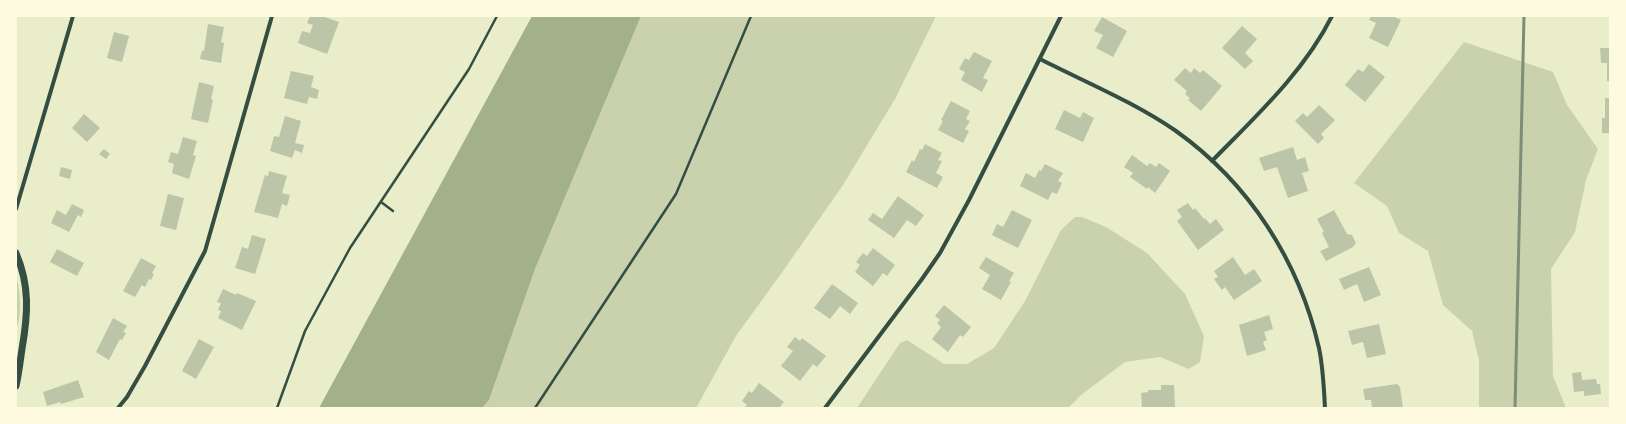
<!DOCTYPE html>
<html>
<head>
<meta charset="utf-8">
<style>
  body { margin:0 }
  #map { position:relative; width:1626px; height:424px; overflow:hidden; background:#e9edc9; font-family:Montserrat,sans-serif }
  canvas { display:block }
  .frame { position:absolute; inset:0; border:17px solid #fefae0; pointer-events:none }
</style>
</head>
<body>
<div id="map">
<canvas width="1626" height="424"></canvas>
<div class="frame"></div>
</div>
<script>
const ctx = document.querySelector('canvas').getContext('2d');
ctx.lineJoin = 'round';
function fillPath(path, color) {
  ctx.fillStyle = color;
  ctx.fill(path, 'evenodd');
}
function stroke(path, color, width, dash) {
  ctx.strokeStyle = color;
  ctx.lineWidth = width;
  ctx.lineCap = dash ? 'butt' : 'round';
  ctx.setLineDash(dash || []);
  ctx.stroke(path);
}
fillPath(new Path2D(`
  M641,16H936L895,99L843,185L783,271L736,336L696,408H482L489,400L535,269Z
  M1464,42L1553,72L1567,105L1598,149L1586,180L1575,232L1551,269L1553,376L1566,408H1479V360L1472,331L1443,305L1428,251L1399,233L1387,206L1354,183Z
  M1075,217H1082L1106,227L1147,253L1185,294L1204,336L1200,362L1189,369L1160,357L1125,362L1081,395L1068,408H857L900,343L907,340L944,364H967L994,348L1025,301L1061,230Z
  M16,274C20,291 23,313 16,330Z`), '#cad2ad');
fillPath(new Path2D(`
  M532,16H641L535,269L489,400L482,408H319Z`), '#a3b18a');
fillPath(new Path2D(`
  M310,16H322L339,22L327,54L298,43L302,31L310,33L313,25L307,23Z
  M1371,16H1392L1401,20L1388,47L1369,38L1376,23L1369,20Z
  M1102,17L1127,31L1113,57L1096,48L1103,35L1094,31Z
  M208,24L224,27L221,42L224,43L221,63L200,59L202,51H204Z
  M1242,26L1257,39L1245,53L1253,61L1245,69L1222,48Z
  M114,32L129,36L122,62L107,58Z
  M1600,48H1610V81H1607V63H1601Z
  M974,52L992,61L983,78L988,80L982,92L961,80L965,72L959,69L965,58L969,60Z
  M1369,64L1385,77L1365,102L1345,85L1358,69L1363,72Z
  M1185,68L1191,73L1194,68L1200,73L1203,70L1222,86L1201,111L1188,100L1190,98L1185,94L1187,91L1174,80Z
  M291,71L314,76L311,87L319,90L317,99L309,97L307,104L284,98Z
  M199,82L214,86L211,99L213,100L208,123L191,119Z
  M1605,98H1610V133H1602V118H1605Z
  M951,101L970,111L966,119L970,121L965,129L969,131L963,143L938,130L943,121L941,120Z
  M1319,105L1335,120L1321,134L1324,138L1318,144L1295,121L1303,113L1307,117Z
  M1064,110L1080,118L1083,112L1094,118L1083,142L1055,129Z
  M84,114L100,128L87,142L72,128Z
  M285,116L301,121L295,143L304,145L302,153L295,150L292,158L270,151L274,136L279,137Z
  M183,137L197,141L193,155L196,156L189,179L172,173L174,164L168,162L171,152L178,154Z
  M925,144L942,153L938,160L942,161L936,173L943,177L937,188L906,172L912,160L914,162L920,149L922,150Z
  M1293,147L1297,160L1305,157L1309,171L1302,173L1308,191L1288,198L1277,167L1264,171L1259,158Z
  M104,149L110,154L106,159L99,154Z
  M1132,155L1147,166L1150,163L1156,167L1159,163L1170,171L1155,193L1148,187L1147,189L1130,177L1133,173L1124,167Z
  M1045,164L1063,173L1058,181L1062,183L1057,194L1052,192L1048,200L1020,186L1026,173L1035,178L1039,170L1041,171Z
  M61,167L72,170L70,179L59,176Z
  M269,171L287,176L282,193L290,195L287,206L282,204L278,218L254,212L265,175L268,176Z
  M168,194L184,198L176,230L160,226Z
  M898,196L924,215L916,226L907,220L894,238L868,220L873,213L882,219Z
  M1188,203L1193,210L1195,208L1204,219L1205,218L1210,224L1216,219L1224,230L1198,250L1177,221L1182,217L1177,210Z
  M72,204L84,210L81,217L78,215L69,232L51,223L57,210L66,215Z
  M1012,210L1032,220L1018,248L992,235L997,224L1003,227Z
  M1334,210L1347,234L1352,235L1356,243L1353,247L1326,261L1320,251L1329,247L1322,233L1324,232L1317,219Z
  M252,235L266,239L255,274L235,268L242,247L248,249Z
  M873,248L895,265L887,276L883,273L873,286L855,272L860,265L856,262L863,253L867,256Z
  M57,249L84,263L77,276L50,262Z
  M986,257L1014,273L1009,281L1011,282L1001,300L982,289L990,275L979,268Z
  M1233,257L1245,275L1254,269L1262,281L1234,300L1225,287L1222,290L1214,279L1218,277L1214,271Z
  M141,258L156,266L152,273L154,274L151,280L149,279L145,287L142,285L135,297L123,291Z
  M1369,267L1381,295L1364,302L1357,284L1344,290L1339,279Z
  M832,284L858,303L850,314L840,306L830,319L814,308Z
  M223,289L236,295L237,293L256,301L242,330L218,318L221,311L218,310L221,303L217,302Z
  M944,305L971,327L963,337L960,335L948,352L932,339L941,327L937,323L940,320L935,316Z
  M1269,315L1273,329L1264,332L1267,340L1263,342L1266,350L1247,356L1239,325Z
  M113,318L127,326L123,332L126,333L122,340L120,339L109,360L96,352Z
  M1379,324L1386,354L1367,358L1363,342L1352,345L1348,331Z
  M795,337L800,341L802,338L826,356L817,367L813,364L800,381L781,366L793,351L787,347Z
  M199,339L214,347L196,379L182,371Z
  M1581,372L1582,380L1596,379L1597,384H1600L1601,394L1584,396V391L1574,392L1572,373Z
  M78,380L84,397L61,404L60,402L47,406L43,392Z
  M759,383L784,402L779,408H744L747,405L742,401L749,391L752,393Z
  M1397,384L1400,387L1403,408H1372L1371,400H1365L1363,389Z
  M1161,385H1174L1175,408H1142L1141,393L1148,392V390H1161Z`), '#bcc5a7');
stroke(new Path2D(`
  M381,202L393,211
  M277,408L305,331L350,248L469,69L497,16
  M535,408L676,194L751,16`), '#344e41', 2.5);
stroke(new Path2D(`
  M1040,59C1085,82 1134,102 1176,131C1249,183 1299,261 1319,348C1323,367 1324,388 1325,408
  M1212,161C1256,116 1304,72 1332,16
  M16,209L73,16
  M118,408L127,397L145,366L205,251L272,16
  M825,408L922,279L940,253L969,200L1061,16`), '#344e41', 4);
stroke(new Path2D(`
  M16,253C30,286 28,314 22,349C20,362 19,373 16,386`), '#344e41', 7);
stroke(new Path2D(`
  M1515,408L1524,16`), '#7c8e77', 3);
</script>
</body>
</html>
